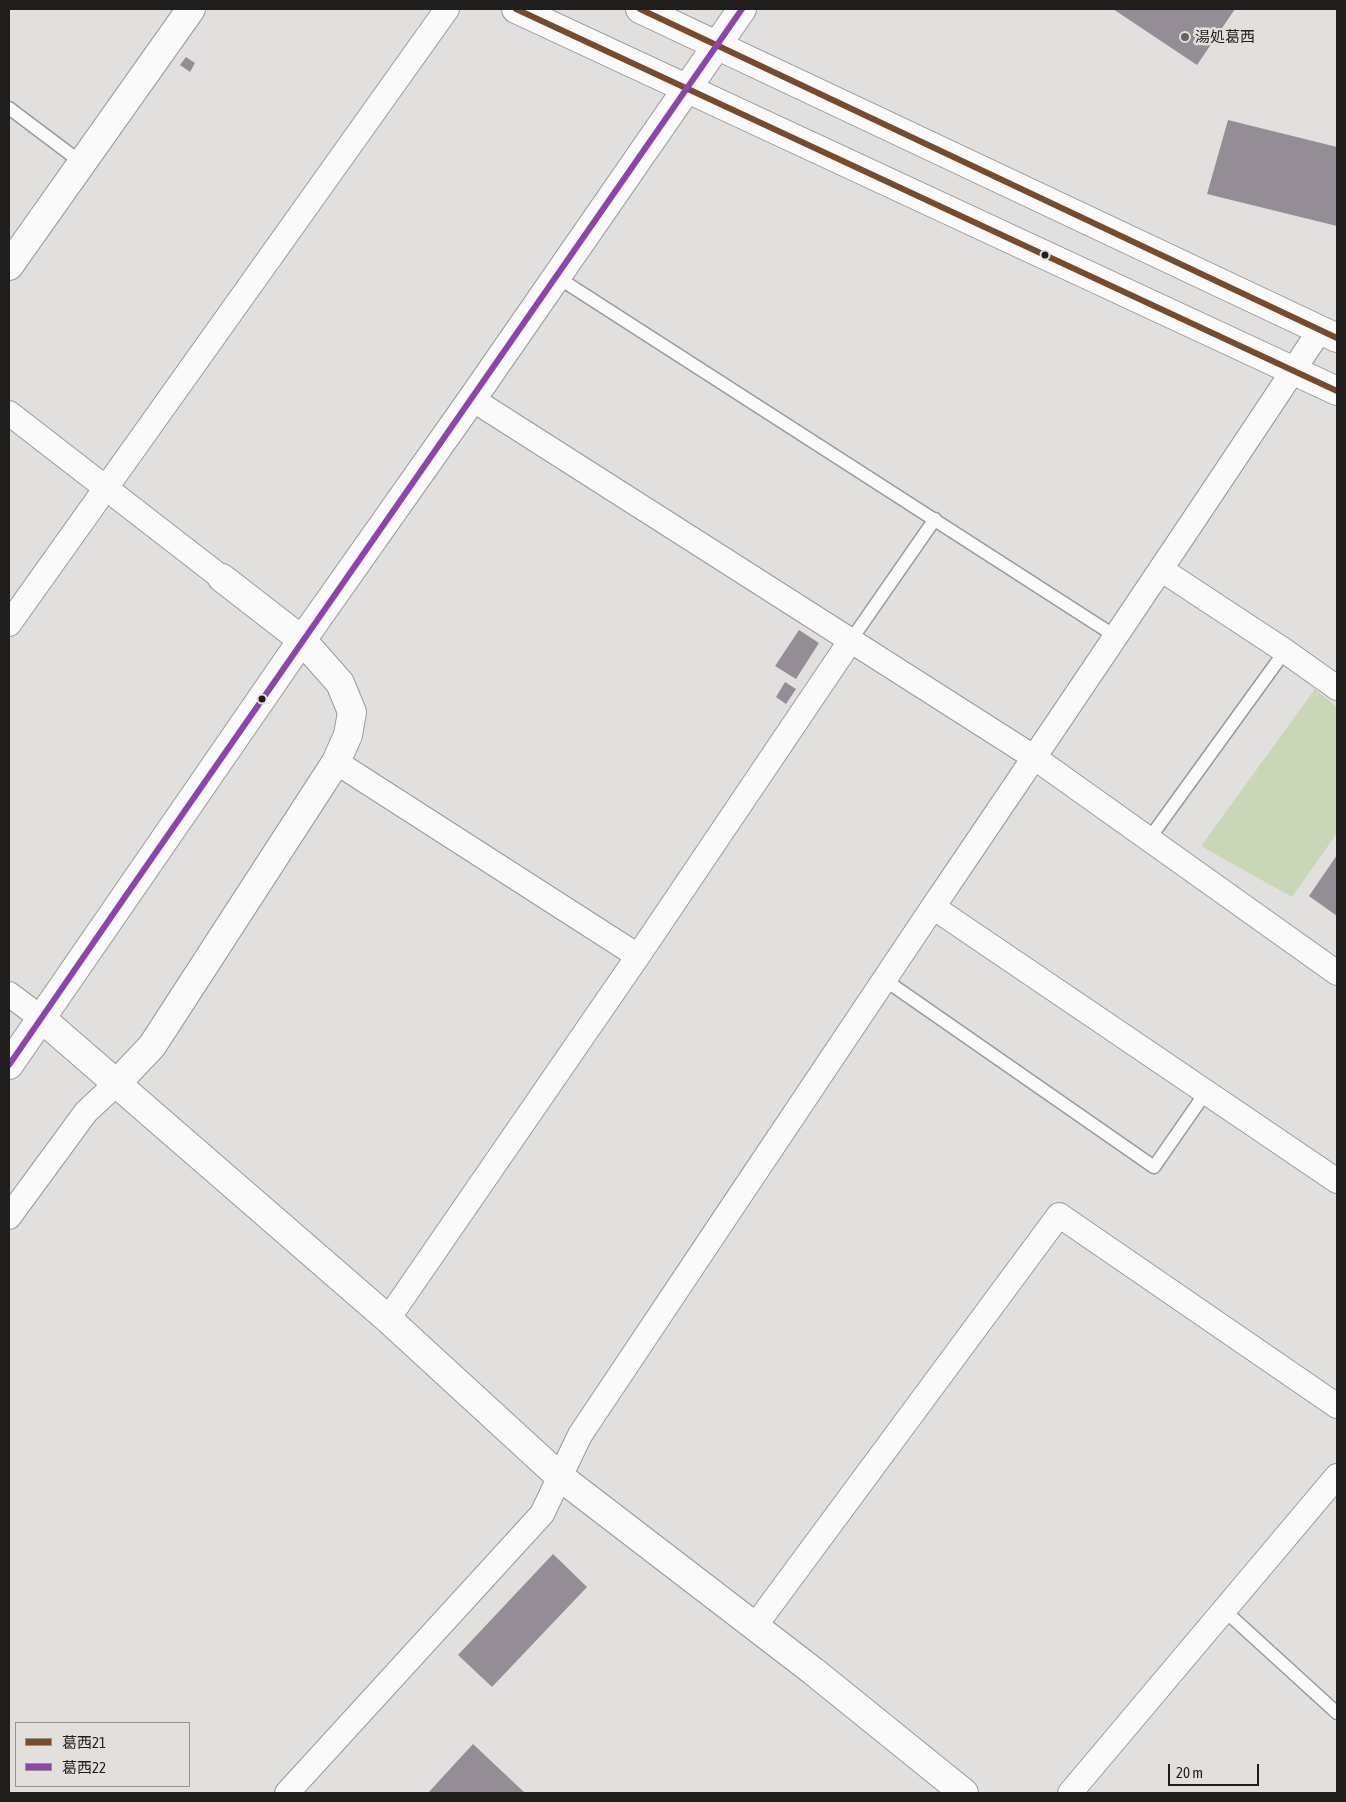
<!DOCTYPE html>
<html>
<head>
<meta charset="utf-8">
<style>
  body { margin:0 }
  #map { position:relative; width:1346px; height:1802px; overflow:hidden; background:#e2e0de; font-family:"Asap Condensed","Noto Sans JP",sans-serif }
  canvas { display:block }
  .frame { position:absolute; inset:0; border:10px solid #1f1e1d; pointer-events:none }
  .legend { position:absolute; left:15px; top:1722px; width:175px; height:65px; box-sizing:border-box; background:#e3dfdd; border:1px solid #959290; margin:0; padding:6px 9px; list-style:none; font-size:15px; color:#1f1e1d }
  .legend li { display:flex; align-items:center; gap:10px; height:25px }
  .legend b { width:25px; border:1px solid #959290 }
  .scale { position:absolute; left:1168px; top:1764px; width:91px; height:22px; box-sizing:border-box; border:2px solid #1f1e1d; border-top:0; padding-left:6px; font-size:15px; line-height:18px; white-space:nowrap; color:#1f1e1d; -webkit-text-stroke:4px #e3dfdd; paint-order:stroke }
</style>
</head>
<body>
<div id="map">
<canvas width="1346" height="1802"></canvas>
<div class="frame"></div>
<ul class="legend">
<li><b style="height:6px;background:#7a4b2a"></b>葛西21</li>
<li><b style="height:6px;background:#8e44ad"></b>葛西22</li>
</ul>
<div class="scale">20 m</div>
</div>
<script>
const ctx = document.querySelector('canvas').getContext('2d');
ctx.lineJoin = 'round';
function fillPath(path, color) {
  ctx.fillStyle = color;
  ctx.fill(path, 'evenodd');
}
function stroke(path, color, width, dash) {
  ctx.strokeStyle = color;
  ctx.lineWidth = width;
  ctx.lineCap = dash ? 'butt' : 'round';
  ctx.setLineDash(dash || []);
  ctx.stroke(path);
}
function label(font, color, halo, rows, align = 'center') {
  ctx.font = font + ' "Asap Condensed","Noto Sans JP",sans-serif';
  ctx.lineWidth = 5;
  ctx.setLineDash([]);
  ctx.textBaseline = 'middle';
  ctx.strokeStyle = halo;
  ctx.fillStyle = color;
  for (const [text, x, y, turn = 0] of rows) {
    ctx.save();
    ctx.translate(x, y);
    ctx.rotate((+turn || 0) * Math.PI / 180);
    ctx.textAlign = isNaN(turn) ? turn : align;
    if (halo) ctx.strokeText(text, 0, 0);
    ctx.fillText(text, 0, 0);
    ctx.restore();
  }
}
fillPath(new Path2D(`
  M1315,689L1337,707V833L1292,897L1201,846Z`), '#c9d7b6');
fillPath(new Path2D(`
  M1113,9H1235L1197,65Z
  M186,57L195,63L190,72L180,65Z
  M1228,120L1337,147V226L1207,194Z
  M799,630L819,643L796,679L775,666Z
  M785,682L796,689L786,704L776,697Z
  M1337,855V916L1309,896Z
  M553,1554L587,1587L492,1687L458,1655Z
  M473,1744L525,1793H428Z`), '#948d96');
const service = new Path2D(`
  M9,108L82,163
  M557,277L1115,636
  M851,640L935,519
  M1149,839L1285,651
  M885,980L1154,1167L1206,1092
  M1224,1610L1337,1713`);
const minor = new Path2D(`
  M472,399L1035,758L1337,973
  M9,413L222,578
  M1162,570L1285,651L1337,688
  M9,624L447,9
  M336,762L638,956
  M933,907L1337,1181
  M9,994L41,1018
  M9,1217L86,1112L117,1083
  M388,1319L638,956L851,640
  M755,1626L1059,1215L1337,1406
  M287,1793L542,1514L580,1435C698,1259 814,1083 933,907C1063,715 1193,523 1320,330
  M1070,1793L1337,1476`);
const tertiary = new Path2D(`
  M516,9L1337,391
  M640,9L1337,338
  M9,266L191,9
  M41,1018L388,1319L559,1476L813,1671L964,1793
  M9,1065L302,640L472,399L742,9
  M117,1083L152,1046L336,762L348,735L352,712L340,683L302,640L222,578`);
stroke(service, '#9b9a99', 15);
stroke(minor, '#9b9a99', 26);
stroke(tertiary, '#9b9a99', 30);
stroke(service, '#fbfafa', 12);
stroke(minor, '#fbfafa', 24);
stroke(tertiary, '#fbfafa', 28);
stroke(new Path2D(`
  M516,9L1337,391
  M640,9L1337,338`), '#7a4b2a', 6);
stroke(new Path2D(`
  M9,1065C252,712 498,361 742,9`), '#8e44ad', 6);
for (const [x, y, r, color] of [
  [1185,37,5,"#636261"],
  [1045,255,4.5,"#1f1e1d"],
  [262,699,4.5,"#1f1e1d"]
]) {
  const dot = new Path2D();
  dot.arc(x, y, r, 0, 2 * Math.PI);
  ctx.fillStyle = color;
  ctx.fill(dot);
  stroke(dot, '#e3dfdd', 2);
}
label('15px', '#1f1e1d', '#e3dfdd', [
  ["湯処葛西",1195,37]
], 'left');
</script>
</body>
</html>
